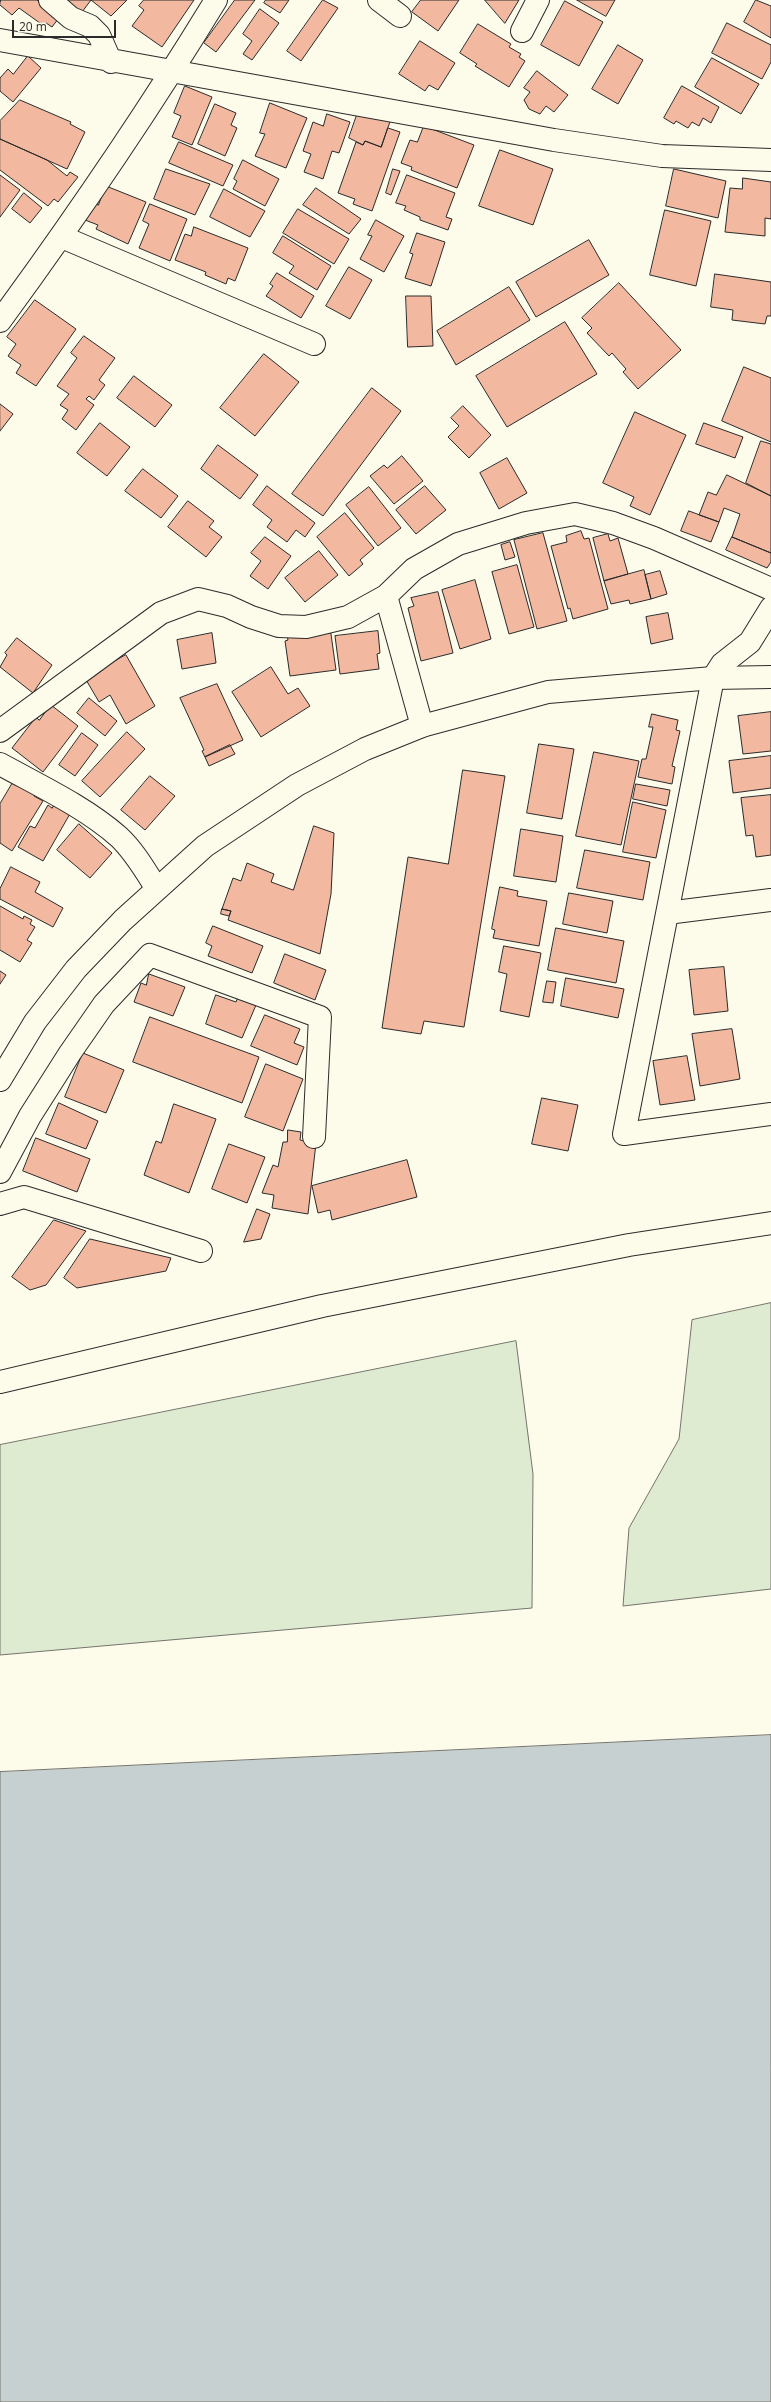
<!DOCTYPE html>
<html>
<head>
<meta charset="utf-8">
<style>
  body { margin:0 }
  #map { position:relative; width:771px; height:2402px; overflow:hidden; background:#fdfbea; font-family:"Open Sans",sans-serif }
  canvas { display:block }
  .scale { position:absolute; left:12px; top:20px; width:104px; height:18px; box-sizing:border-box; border:2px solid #2b2b2b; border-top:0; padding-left:5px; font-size:12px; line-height:14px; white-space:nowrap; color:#2b2b2b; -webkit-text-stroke:3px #fdfbea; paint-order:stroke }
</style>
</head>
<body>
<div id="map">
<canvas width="771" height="2402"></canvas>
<div class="scale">20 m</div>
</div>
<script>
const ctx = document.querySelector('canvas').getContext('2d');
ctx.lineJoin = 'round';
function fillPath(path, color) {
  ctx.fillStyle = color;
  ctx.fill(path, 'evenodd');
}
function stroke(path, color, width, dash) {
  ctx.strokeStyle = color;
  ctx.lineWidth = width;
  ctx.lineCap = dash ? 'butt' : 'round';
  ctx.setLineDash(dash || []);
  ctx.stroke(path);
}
const green = new Path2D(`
  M771,1303V1589L623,1606L629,1528L679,1439L692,1320Z
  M516,1341L533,1474L532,1608L0,1655V1445Z`);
fillPath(green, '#deebd1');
stroke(green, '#74746e', 1);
const water = new Path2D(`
  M771,1735V2402H0V1772Z`);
fillPath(water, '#c7d0d0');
stroke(water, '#74746e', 1);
const building = new Path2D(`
  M1,0H37L58,19L52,27L46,23L44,26L19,8L12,15L0,5Z
  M70,0H127L111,16L91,0L82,12L68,2Z
  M144,0H194L162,47L132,26L144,10L139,6Z
  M235,0H255L216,52L204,43Z
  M266,0H289L280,13L264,3Z
  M323,0L338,8L301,61L287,51Z
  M421,0H459L438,31L412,12Z
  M485,0H519L505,23Z
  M577,0H615L606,16Z
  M756,0L771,6V38L744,22Z
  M565,1L603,22L579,66L541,45Z
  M260,9L279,23L252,60L243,54L252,41L243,34Z
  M727,23L771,45V62L762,79L712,53Z
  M478,24L511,44L509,47L521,54L519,57L525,61L509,87L475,66L477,64L460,53Z
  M420,41L455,63L438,90L429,85L425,91L399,74Z
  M618,45L643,60L618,104L592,89Z
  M28,56L41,68L13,102L0,91V78L8,69L13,74Z
  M712,58L759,84L741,114L695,87Z
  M537,71L568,95L554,112L546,106L540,114L529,109L524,100L530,92L524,88Z
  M185,86L212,97L192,145L172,137L181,116L174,113Z
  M682,86L719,107L711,123L703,118L699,126L692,122L688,128L676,121L674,124L664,118Z
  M20,100L71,122L70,124L85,132L67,169L0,139V121Z
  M270,103L307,118L286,168L255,156L265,134L260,133Z
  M215,104L236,113L231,125L237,128L225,156L198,144Z
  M358,112L391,119L381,147L365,141L363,145L349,138Z
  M327,114L350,122L339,153L332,151L323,179L304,172L311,154L303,151L313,122L323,126Z
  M424,126L474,145L457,188L411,170L412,167L401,163L410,140L417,142Z
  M388,128L400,132L372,211L353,204L355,199L338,193L356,142L363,145L365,141L381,147Z
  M0,139L47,160L67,176L70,172L78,177L58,202L54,199L48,206L0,170Z
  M179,142L233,165L223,186L169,163Z
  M500,150L553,169L533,225L479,206Z
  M243,160L279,179L265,206L233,189L237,181L234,179Z
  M166,169L210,184L195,215L154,199Z
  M393,169L400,171L391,195L386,193Z
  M674,169L726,181L718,218L666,206Z
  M0,175L20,190L0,217Z
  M407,175L455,193L446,217L452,219L448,230L420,220V217L404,210L406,206L396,203Z
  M743,178L771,182V219L765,218V236L725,232L730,188L742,189Z
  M106,186L146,202L128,244L96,229L98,225L85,220L93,202L98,205Z
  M316,188L361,219L349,234L303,205Z
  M224,189L265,211L250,237L210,217Z
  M24,193L42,208L30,223L12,209Z
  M150,204L187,219L170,261L139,248L149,224L143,221Z
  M298,209L349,239L334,264L283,233Z
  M665,210L711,221L696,286L650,275Z
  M376,220L404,236L384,272L360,259L372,236L368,235Z
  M194,227L248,248L235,281L228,278L226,284L205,275L206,272L175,260L185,234L191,236Z
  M417,233L445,242L431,286L405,278L413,254L410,253Z
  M283,236L331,266L317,290L289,273L294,266L273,253Z
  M589,240L609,275L536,317L516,282Z
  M349,267L372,280L350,319L326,306Z
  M277,273L314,296L301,318L266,296L273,286L270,284Z
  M715,274L771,282V316H767L765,324L732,320L733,310L711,307Z
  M619,283L681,350L638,389L623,372L626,369L612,353L609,356L587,333L592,328L582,318Z
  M509,287L530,320L456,365L437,331Z
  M406,296H431L433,346L408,347Z
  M35,300L76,329L36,386L16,373L21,365L8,356L16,344L7,337Z
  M565,322L597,374L507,427L476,376Z
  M84,336L115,358L99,380L105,385L94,400L89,396L86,399L94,405L76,430L62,419L68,410L60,405L69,394L57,386L77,358L71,353Z
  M264,354L299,382L255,436L220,408Z
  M744,367L771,378V442L722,421Z
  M134,376L172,405L155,427L117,398Z
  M372,388L401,411L323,516L292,494Z
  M0,404L13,414L0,431Z
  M463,406L491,435L469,458L448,437L459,426L451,418Z
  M635,412L686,435L650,515L630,506L634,497L603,483Z
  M100,423L130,447L107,476L77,453Z
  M704,423L743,437L735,458L696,444Z
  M761,441L771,444V496L746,483Z
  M218,445L258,475L240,499L201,469Z
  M402,456L423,481L394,504L370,476L384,465L387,468Z
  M507,458L527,493L499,509L480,473Z
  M143,469L178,496L161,518L125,491Z
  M727,475L771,496V553L732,537L740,514L724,508L719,522L699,515L708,492L716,495Z
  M267,486L315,523L305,537L296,530L287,542L267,527L272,520L253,505Z
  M425,486L446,510L416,534L396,510Z
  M369,487L401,528L378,546L346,505Z
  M188,501L214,521L209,527L222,537L206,557L168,527Z
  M689,511L719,522L711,542L681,531Z
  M345,513L374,548L360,560L363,564L349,576L317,537Z
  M581,531L584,539L589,538L608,609L573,619L570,608L568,609L551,546L567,542L566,536Z
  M543,533L567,621L537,629L514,540Z
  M608,534L610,541L618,538L628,574L604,581L593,538Z
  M265,537L291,556L268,589L250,576L261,561L251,553Z
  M732,537L771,553V562L767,568L726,550Z
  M510,542L515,557L505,560L501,545Z
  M319,551L338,575L305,602L285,578Z
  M517,565L534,627L509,634L492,572Z
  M644,570L651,599L630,604L629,600L611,604L604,581Z
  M660,571L667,594L651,599L645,575Z
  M475,580L491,639L460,649L442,590Z
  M438,592L453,653L421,661L408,608L414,606L411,598Z
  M668,613L673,639L651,644L646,617Z
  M330,627L336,670L290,676L285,641L288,640L286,632Z
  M378,631L380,653L377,654L379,669L340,674L335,636Z
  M212,633L216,663L182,669L177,640Z
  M17,638L52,665L33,693L0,667L7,655L5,653Z
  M126,655L155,706L126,724L110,695L99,702L85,678Z
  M271,667L288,694L298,688L310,706L261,737L232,692Z
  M217,684L243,740L205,757L202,751L204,750L180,698Z
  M89,698L117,721L105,736L77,713Z
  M51,705L78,726L43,772L12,748L36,717L39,720Z
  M771,712V751L743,754L738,716Z
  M652,714L678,720L676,730L680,731L672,766L675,767L672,784L638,777L642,759H646L653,727H649Z
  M127,732L145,749L100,797L82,781Z
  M82,733L98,745L75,776L59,765Z
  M539,744L574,749L562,819L527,813Z
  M230,745L235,754L209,766L205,757Z
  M594,752L639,761L621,845L576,836Z
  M771,756V788L733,793L729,761Z
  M463,770L505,776L464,1027L424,1021L421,1034L382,1028L408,857L448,864Z
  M150,776L175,796L145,830L121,810Z
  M15,779L36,792L34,796L43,801L12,851L0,843V804Z
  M636,784L670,790L667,806L633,799Z
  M771,795V855L756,857L753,835L746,836L741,798Z
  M633,802L666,810L656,858L623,852Z
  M55,803L71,812L43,861L18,847L30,826L35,828L48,805L52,808Z
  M79,824L112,853L90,878L57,850Z
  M314,826L334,833L331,894L320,954L228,920L231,911L222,909L233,878L241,881L247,863L274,874L271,882L293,890Z
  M521,829L563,836L556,882L514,876Z
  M585,850L650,862L643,900L577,888Z
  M11,867L40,882L35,892L63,908L53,927L0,899V889Z
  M500,887L518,891L517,896L547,901L539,946L493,938L495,930L492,929Z
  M569,893L613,901L607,933L563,924Z
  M0,906L23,919L24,916L32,920L30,924L35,927L27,940L32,943L20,962L0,950Z
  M222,909L231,911L229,916L221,914Z
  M213,926L263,946L252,973L208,956L212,946L206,943Z
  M556,928L624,941L616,983L548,970Z
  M504,946L541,953L529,1017L500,1011L507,974L499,972Z
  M285,954L326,970L315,1000L274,983Z
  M724,967L728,1011L694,1015L689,970Z
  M0,971L6,975L0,984Z
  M149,974L185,987L173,1016L134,1002L141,983L146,985Z
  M566,978L624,989L618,1018L561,1006Z
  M547,981L556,982L553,1003L543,1002Z
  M216,995L236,1002L238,997L256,1005L242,1038L206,1024Z
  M265,1015L300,1029L294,1043L304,1047L297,1065L251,1046Z
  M150,1017L259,1057L242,1103L133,1062Z
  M732,1029L740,1079L700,1086L692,1034Z
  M83,1053L124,1070L106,1113L65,1097Z
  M687,1056L695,1100L660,1105L653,1061Z
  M266,1064L303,1079L283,1131L245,1117Z
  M542,1098L578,1105L568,1151L532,1144Z
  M59,1103L98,1121L86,1149L46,1134Z
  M174,1104L216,1119L189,1193L144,1175L156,1141L161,1143Z
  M288,1130L301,1132L300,1140L316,1143L308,1214L272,1208L274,1195L262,1193L273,1165L278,1167L283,1142H287Z
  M36,1138L90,1159L77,1192L23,1171Z
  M229,1144L265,1157L247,1203L212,1189Z
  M407,1160L417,1197L332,1220L330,1210L318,1213L312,1186Z
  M257,1209L270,1214L261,1239L244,1242Z
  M54,1220L86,1231L46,1285L30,1290L12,1277Z
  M90,1239L171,1258L166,1271L77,1288L64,1278Z`);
fillPath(building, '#f2b8a0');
stroke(building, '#2b2b2b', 1);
const minor = new Path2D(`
  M50,0L71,18L90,26L99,35L111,62
  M379,0L400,16
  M522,31L538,0
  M0,40L554,140L662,156L771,160
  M62,237L314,344
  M0,321C76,217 149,110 216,0
  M386,596L422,726
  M771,608L750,642L722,664L713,678L624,1134L771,1114
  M0,731L161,613L198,599L227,606L251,617L279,626L306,627L348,617L386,596L414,569L458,544L526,523L575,514L613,523L654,538L771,589
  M0,764C40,786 85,807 119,837C135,852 146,872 157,889
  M667,913L771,900
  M0,1172L30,1116L70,1053L104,1004L150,955L320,1017L314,1137
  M0,1204L24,1197L201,1251
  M0,1382L322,1306L629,1245L771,1223`);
const tertiary = new Path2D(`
  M0,1080L35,1022L76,969L123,920L205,846L297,785L365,749L422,726L548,692L713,678L771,677`);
stroke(minor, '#2b2b2b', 24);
stroke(tertiary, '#2b2b2b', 24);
stroke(minor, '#fdfbea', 22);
stroke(tertiary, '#fdfbea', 22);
</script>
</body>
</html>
